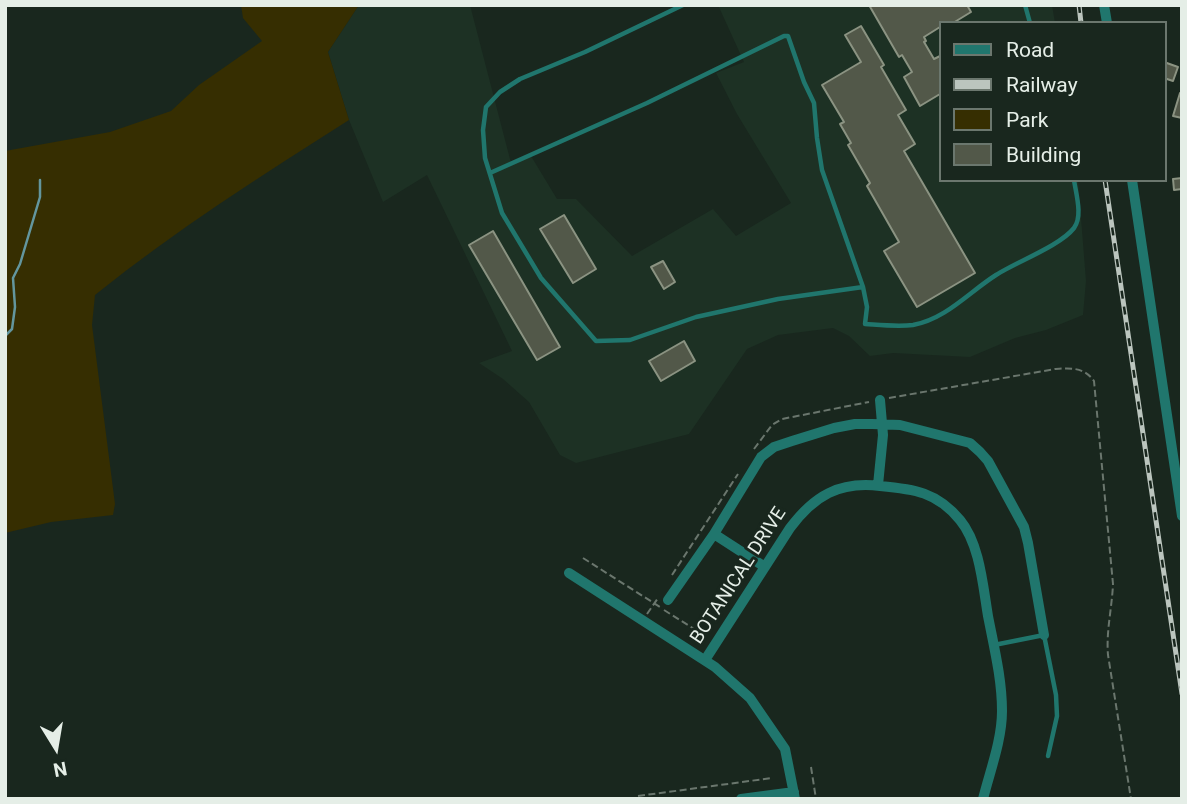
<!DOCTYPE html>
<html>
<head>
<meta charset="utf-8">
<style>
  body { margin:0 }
  #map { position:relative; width:1187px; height:804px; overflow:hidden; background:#19271e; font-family:Roboto,sans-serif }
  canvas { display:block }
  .frame { position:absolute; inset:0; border:7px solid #e5eee7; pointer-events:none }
  .legend { position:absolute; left:939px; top:21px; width:228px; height:161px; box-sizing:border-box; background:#19271e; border:2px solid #6b776e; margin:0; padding:9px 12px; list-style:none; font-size:21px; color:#e5eee7 }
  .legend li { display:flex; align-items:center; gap:14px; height:35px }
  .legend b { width:35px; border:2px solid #6b776e }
  .north { position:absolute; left:21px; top:713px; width:70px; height:70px; -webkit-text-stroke:5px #19271e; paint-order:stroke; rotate:169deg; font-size:19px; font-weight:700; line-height:28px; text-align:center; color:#e5eee7 }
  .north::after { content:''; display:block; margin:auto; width:24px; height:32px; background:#e5eee7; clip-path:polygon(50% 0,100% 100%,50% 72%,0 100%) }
</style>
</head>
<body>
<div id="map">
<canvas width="1187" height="804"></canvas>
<div class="frame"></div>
<ul class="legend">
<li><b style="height:9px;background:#20766d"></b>Road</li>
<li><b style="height:9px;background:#bbc5be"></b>Railway</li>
<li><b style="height:19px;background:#362e01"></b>Park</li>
<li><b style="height:19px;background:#525849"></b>Building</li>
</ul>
<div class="north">N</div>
</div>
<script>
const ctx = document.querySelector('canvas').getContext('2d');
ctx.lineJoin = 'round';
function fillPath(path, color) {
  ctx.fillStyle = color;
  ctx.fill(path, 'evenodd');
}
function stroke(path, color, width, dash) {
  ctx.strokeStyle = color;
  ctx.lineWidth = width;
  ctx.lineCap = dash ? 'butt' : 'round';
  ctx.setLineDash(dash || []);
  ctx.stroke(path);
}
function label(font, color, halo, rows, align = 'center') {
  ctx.font = font + ' Roboto,sans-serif';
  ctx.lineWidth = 6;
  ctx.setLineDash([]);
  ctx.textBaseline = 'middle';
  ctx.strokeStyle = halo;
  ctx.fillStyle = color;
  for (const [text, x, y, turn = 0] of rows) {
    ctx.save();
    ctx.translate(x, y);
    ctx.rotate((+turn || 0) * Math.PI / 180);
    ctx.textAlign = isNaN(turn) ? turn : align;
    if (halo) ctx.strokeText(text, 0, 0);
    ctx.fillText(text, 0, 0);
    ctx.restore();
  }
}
fillPath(new Path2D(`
  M359,5H470L511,163L531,156L557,199H576L632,256L713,209L736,236L791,203L737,114L716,73L744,62L718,5H1052L1055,23H940V180H1078L1086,281L1083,315L1046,330L1015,338L970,357L893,353L870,356L849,336L833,328L778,335L747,349L689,434L576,463L560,455L529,402L503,379L479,363L512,351L427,175L383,202L349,120L328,52Z`), '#1d3124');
fillPath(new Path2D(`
  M241,5H359L328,52L349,120C262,175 176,230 95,295L92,325L115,504L113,515L51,522L5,533V151L110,132L171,111L199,85L262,41L243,18Z`), '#362e01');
stroke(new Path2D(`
  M5,336L12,329L15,307L13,278L20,264L40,197V180`), '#63969e', 2.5);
const building = new Path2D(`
  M869,5H967L971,12L953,23H940V27L924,37L926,41L924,42L934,59L940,56V94L920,106L904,77L912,72L902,55L899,57Z
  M861,26L884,65L881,67L906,110L898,115L915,144L904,151L975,273L917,307L884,251L899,242L867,186L870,183L848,145L851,143L840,124L844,122L822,85L861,62L845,35Z
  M1164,62L1178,67L1173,81L1164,78Z
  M1180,93L1182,94V118L1173,116Z
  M1182,178V189L1174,190L1173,179Z
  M564,215L596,269L573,283L540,229Z
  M493,231L560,347L537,360L469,245Z
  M663,261L675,282L664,289L651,267Z
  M684,341L695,361L661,381L649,361Z`);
fillPath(building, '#525849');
stroke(building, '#8b9382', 2);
stroke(new Path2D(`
  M889,398L1055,369C1071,368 1084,367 1094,381L1113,584C1112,608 1106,631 1108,655L1131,799
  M754,449L772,425L782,419L869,402
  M583,558L660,607
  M672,575L738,474
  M664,610L707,637
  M647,614L658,598
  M811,767L816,799
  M638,796L772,778`), '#6a766d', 2, [7, 3.5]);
stroke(new Path2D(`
  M683,5L585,52L520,79L500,92L486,107L483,130L485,158L502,213L541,278L596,341L630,340L696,317L778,299L863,287
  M1025,5L1030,23
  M490,173L647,103L784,36H788L804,82L814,103L817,138L822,170L863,287L867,307L865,324C880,325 898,327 913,325C946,319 969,292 996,275C1016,262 1060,246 1074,228C1083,216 1076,194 1074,180
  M994,645L1044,635L1056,695L1057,716L1048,756`), '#20766d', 4.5);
stroke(new Path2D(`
  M1104,5L1107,23
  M1132,180L1182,516
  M878,485L883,435L880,400
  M765,567L714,534L761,457L774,447L792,441L834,428L855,424H872L900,425L970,443L980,452L988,461L1024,527L1028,543L1044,635
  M569,573L715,667L750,698L785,749L795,799
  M668,600L714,534
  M705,660L790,528C814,496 839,481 880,486C914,489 937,492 960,520C980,544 983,587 988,616C994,647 1002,679 1002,711C1002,740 990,771 983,799
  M741,799L794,792`), '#20766d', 10);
const rail = new Path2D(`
  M1079,5L1081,23
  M1105,180L1182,694`);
stroke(rail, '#bbc5be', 5);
stroke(rail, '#19271e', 2.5, [8]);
label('19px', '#e5eee7', '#19271e', [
  ["BOTANICAL DRIVE",739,576,-57]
]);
</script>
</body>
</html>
